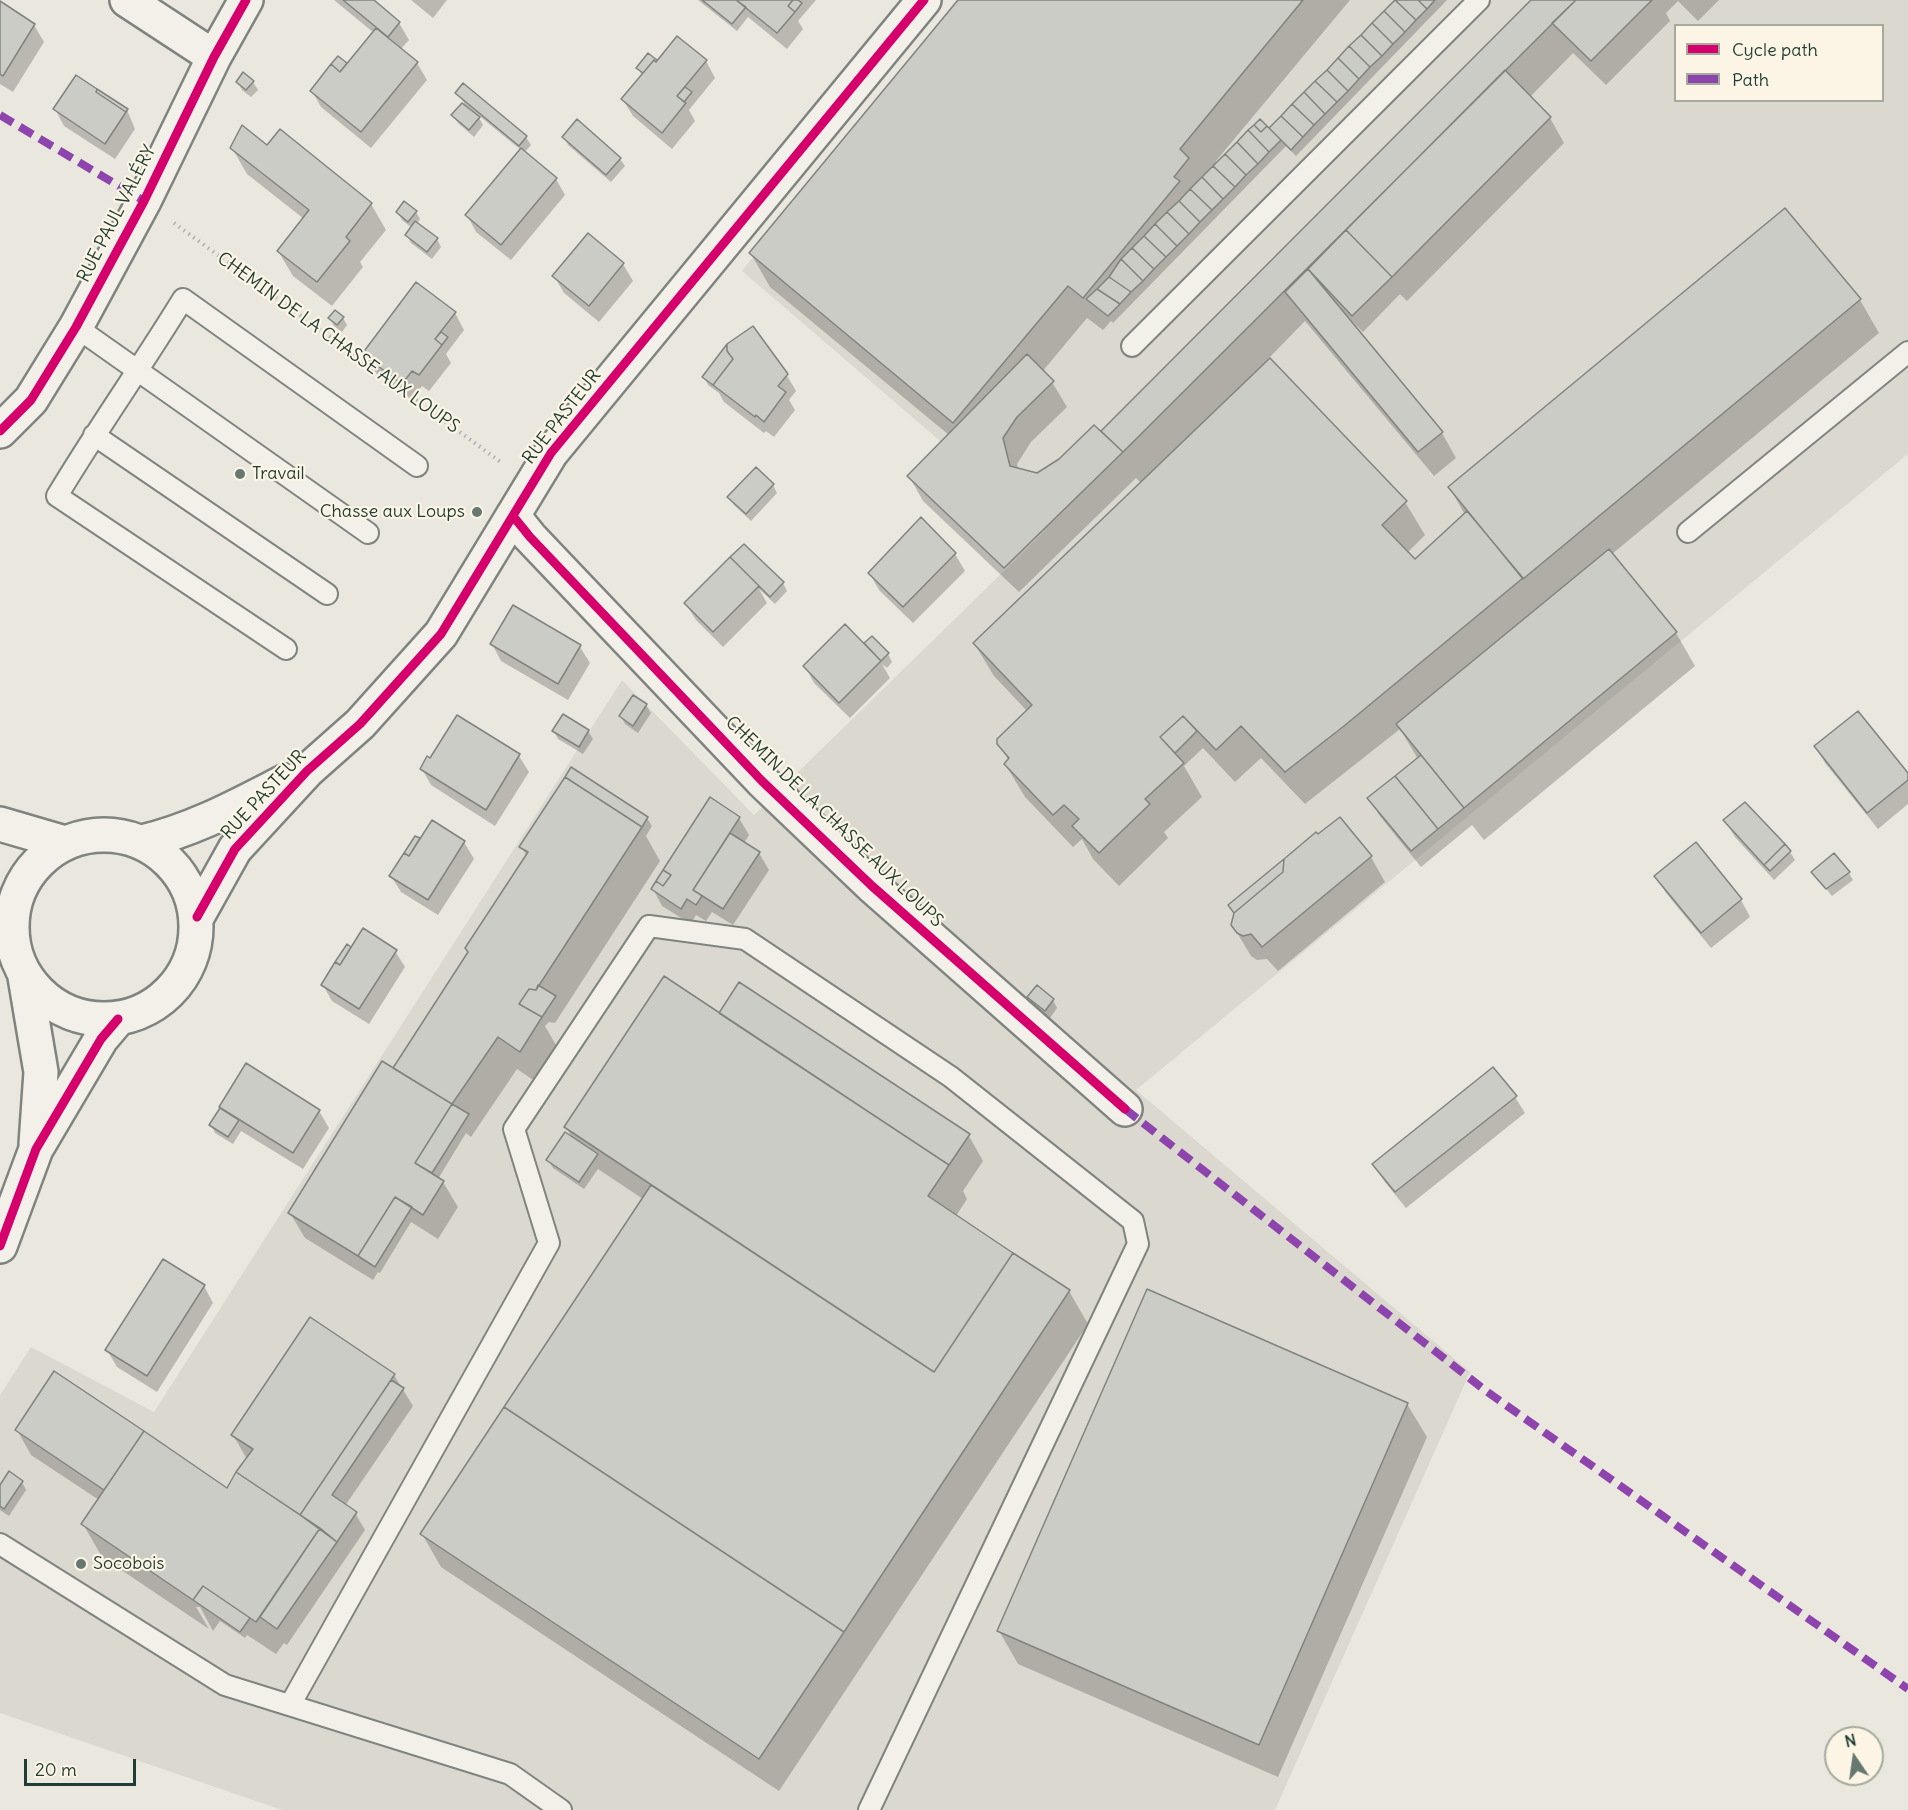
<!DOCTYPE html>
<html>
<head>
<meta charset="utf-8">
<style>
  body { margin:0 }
  #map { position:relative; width:1908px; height:1810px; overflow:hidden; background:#eae7df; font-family:Delius,sans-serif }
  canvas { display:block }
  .legend { position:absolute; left:1674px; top:24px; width:210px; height:78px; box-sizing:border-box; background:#fcf5e5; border:2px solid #a4ab9e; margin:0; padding:8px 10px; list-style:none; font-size:18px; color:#1f3d34 }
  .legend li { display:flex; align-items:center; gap:12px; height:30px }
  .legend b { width:30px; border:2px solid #a4ab9e }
  .north { position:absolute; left:1824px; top:1726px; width:60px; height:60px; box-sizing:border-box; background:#fcf5e5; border:2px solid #a4ab9e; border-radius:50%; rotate:347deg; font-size:16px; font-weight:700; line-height:24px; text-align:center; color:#1f3d34 }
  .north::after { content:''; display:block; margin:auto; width:21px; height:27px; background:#667870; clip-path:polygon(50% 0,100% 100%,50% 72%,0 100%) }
  .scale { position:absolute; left:24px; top:1759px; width:112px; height:27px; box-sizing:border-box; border:3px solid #1f3d34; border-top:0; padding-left:8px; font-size:18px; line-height:21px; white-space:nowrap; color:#1f3d34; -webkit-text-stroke:4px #fcf5e5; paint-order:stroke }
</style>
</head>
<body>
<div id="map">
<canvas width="1908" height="1810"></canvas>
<ul class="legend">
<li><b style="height:8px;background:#d6006c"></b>Cycle path</li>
<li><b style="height:8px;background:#8e44ad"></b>Path</li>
</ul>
<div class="north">N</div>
<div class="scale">20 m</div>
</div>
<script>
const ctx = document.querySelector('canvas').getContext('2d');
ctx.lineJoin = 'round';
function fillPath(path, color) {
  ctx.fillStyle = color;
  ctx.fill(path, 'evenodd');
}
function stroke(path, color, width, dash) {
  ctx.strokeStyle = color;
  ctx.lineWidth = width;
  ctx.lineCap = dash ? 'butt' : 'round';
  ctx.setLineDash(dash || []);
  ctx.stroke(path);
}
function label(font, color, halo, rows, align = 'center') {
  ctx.font = font + ' Delius,sans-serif';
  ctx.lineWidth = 4.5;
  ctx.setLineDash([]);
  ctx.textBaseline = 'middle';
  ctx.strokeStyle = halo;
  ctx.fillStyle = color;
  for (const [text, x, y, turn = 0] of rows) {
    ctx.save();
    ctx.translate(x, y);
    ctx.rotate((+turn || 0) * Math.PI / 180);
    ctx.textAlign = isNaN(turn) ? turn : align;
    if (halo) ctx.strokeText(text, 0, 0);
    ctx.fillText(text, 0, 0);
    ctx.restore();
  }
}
fillPath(new Path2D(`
  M956,0H1908V454L1136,1090L1470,1372L1275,1810H282L0,1713V1395L31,1347L154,1412L622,680L754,815L1045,531L742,271ZM1676,26H1882V100H1676Z`), '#dbd9cf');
fillPath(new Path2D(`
  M334,0H372L399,23L409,40L400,50L417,63L427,80L371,148L321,107L312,91L346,64L347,66L374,33Z
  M411,0H447L433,18Z
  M698,0H816L798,21L803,29L787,49L748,17L737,31Z
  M960,0H1350L1216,161L1218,163L1269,130L1396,0H1447L1296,156L1286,146L1113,323L1111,321L1103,330L1087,318L1042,372L1052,382L1067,407L1031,442L1017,464L1018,469L1038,475L1101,433L1533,0H1719L1698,21L1678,1L1666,13L1670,21L1606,85L1573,53L1530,97L1550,118L1564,143L1407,301L1400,294L1363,332L1350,319L1348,321L1442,433L1456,458L1434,476L1305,321L1268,359L1405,502L1425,535L1407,553L1415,561L1465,515L1450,488L1860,300L1879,333L1612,554L1676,633L1695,666L1484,840L1472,825L1421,867L1379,815L1369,798L1418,759L1400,729L1305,804L1261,758L1235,782L1203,748L1184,766L1202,797L1164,832L1168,838L1119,886L1093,859L1082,839L1073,847L1025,797L1005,764L1009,761L999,744L1027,711L994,676L974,643L1141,483L1136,478L1019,592L923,501L909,476L949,435L770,287L751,254Z
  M0,3L34,25L44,42L13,92L0,84Z
  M706,61L715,78L689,110L695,121L672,149L633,116L623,100L642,76L638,68L656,64Z
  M238,82H253L258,90L251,97L242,90Z
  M457,93L526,137L531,145L524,153L556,179L565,195L511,260L476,232L467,215L521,150L477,114L483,125L474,137L458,123L453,116L464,103Z
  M55,109L127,110L135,129L115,159L64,126Z
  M280,131L371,204L386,230L360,262L363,267L332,306L293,276L278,251L304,219L247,174L232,148L268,147Z
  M564,137L620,159L625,166L611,182L568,145Z
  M398,212H416L420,219L417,224L437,239L441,247L432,259L411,243L407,235L412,228L402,220Z
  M588,235L623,264L633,281L599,322L564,293L554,276Z
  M455,313L464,330L446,354L451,363L429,391L422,386L412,400L373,370L364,354Z
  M330,318H343L347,325L342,332L334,326Z
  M786,374L796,391L789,400L795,410L774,437L766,431L764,433L724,402L719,393L708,385L704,377Z
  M773,485L777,493L751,521L734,505L729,498Z
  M744,546L783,583L787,591L775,604L759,589L767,603L723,647L696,620L686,604Z
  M955,554L965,571L913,623L879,590L870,574Z
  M872,638L888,654L892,662L887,668L882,664L890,678L850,718L814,683L805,666L864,645Z
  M492,644L580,647L590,663L568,700L501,661Z
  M634,697L646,705L651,713L638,733L625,724L621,716Z
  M563,716L588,731L593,739L583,754L558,739L554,731Z
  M1816,747L1908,775V804L1878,829L1825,763Z
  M519,756L529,772L495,826L431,785L422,769L431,760Z
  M571,769L647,818L652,826L646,836L660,861L555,1023L549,1022L545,1026L560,1052L539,1084L517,1069L471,1137L466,1133L438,1179L443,1182L458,1207L438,1239L411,1222L380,1273L378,1272L373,1280L305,1238L290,1213L398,1073L527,856L521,847Z
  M711,799L739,818L749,835L744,843L759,853L769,870L733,925L712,912L706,921L696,915L691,924L662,906L653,889Z
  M1745,804L1790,852L1795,860L1774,880L1735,837L1725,821Z
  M1340,819L1371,857L1385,882L1278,971L1267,959L1257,960L1251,956L1236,931L1235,914L1318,836Z
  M419,839L420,841L464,842L474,859L438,915L401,892L391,876Z
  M1696,844L1741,900L1750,917L1711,948L1666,893L1656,876Z
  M1813,872L1849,873L1853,880L1832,896Z
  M347,946L352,949L395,951L405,967L369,1024L332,1001L323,985Z
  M1029,997L1053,1000L1057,1008L1050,1018L1033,1005Z
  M720,1015L969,1136L983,1161L963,1191L967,1199L956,1216L1069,1291L1088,1324L779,1791L441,1567L422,1534L643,1199L598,1169L584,1189L553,1168L548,1160L572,1138L566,1127Z
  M1515,1097L1525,1113L1406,1208L1384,1181L1374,1165Z
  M220,1107L319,1111L329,1128L303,1169L241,1131L233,1144L215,1133L211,1125L221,1109Z
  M204,1286L213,1303L157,1392L117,1367L107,1350Z
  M55,1373L227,1490L247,1459L233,1435L394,1375L413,1406L345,1506L355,1513L365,1530L287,1645L284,1643L276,1654L247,1635L245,1638L220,1621L213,1631L200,1607H196L209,1629L102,1557L83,1524L99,1500L31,1455L17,1430Z
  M1407,1404L1427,1437L1278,1777L1018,1664L999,1631Z
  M22,1482L26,1490L9,1516L0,1510V1488Z`), '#0003');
const building = new Path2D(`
  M343,0H374L400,22L388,37Z
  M702,0H736L746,7L732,24Z
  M736,0H793L788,6L795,12L777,33Z
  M793,0H798L802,3L795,12L788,6Z
  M958,0H1303L1180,149L1189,158L1174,177L1180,181L1083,298L1068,286L953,423L749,253Z
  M1395,0H1418L1427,9L1416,20Z
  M1395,0L1416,20L1405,32L1384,11Z
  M1418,0H1435L1427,9Z
  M1531,0H1576L1123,452L1101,431Z
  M1576,0H1652L1591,61L1552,23Z
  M0,1L35,24L3,76L0,74Z
  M1384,11L1405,32L1393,44L1372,23Z
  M1372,23L1393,44L1382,56L1361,35Z
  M376,28L418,62L361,132L310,91L331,64L340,72Z
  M1361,35L1382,56L1370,67L1349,46Z
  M677,36L707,60L677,96L686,103L662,133L621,99L654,60L656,62Z
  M1349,46L1370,67L1359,79L1338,58Z
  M648,53L657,60L656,62L654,60L643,73L636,68Z
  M338,56L347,63L340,72L331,64Z
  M1338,58L1359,79L1348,91L1327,70Z
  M1327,70L1348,91L1337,102L1315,81Z
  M1505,70L1551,117L1392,277L1346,230Z
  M243,72L254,81L246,90L236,82Z
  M76,75L97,89L96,92L126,112L105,144L53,109Z
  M1315,81L1337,102L1325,114L1304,92Z
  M463,83L527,136L519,146L455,93Z
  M685,87L692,92L684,102L677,96Z
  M97,89L128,109L126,112L96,92Z
  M1304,92L1325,114L1314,125L1292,104Z
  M462,103L480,117L469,130L451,115Z
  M1292,104L1314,125L1303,137L1281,116Z
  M1281,116L1303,137L1291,150L1269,128Z
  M577,119L621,158L606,175L562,137Z
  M1260,119L1267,126L1261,132L1254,125Z
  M242,125L267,145L280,129L372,203L346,237L350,241L317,282L277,251L309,210L230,148Z
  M1254,125L1261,132L1267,126L1281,140L1269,152L1248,130Z
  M1248,130L1269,152L1258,164L1237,142Z
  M1237,142L1258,164L1246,175L1225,154Z
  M521,148L557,178L501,245L465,215Z
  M1225,154L1246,175L1235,187L1213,166Z
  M1213,166L1235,187L1223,199L1202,177Z
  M1202,177L1223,199L1212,210L1190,189Z
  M1190,189L1212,210L1200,222L1179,201Z
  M404,201L417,211L408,222L396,212Z
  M1179,201L1200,222L1189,234L1167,212Z
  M1785,208L1861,299L1523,579L1448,487Z
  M1167,212L1189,234L1177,246L1155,224Z
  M415,221L438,238L427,252L405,235Z
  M1155,224L1177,246L1166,257L1144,236Z
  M1346,230L1392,277L1352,316L1308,269Z
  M588,233L624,263L589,306L552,276Z
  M1144,236L1166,257L1154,269L1132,248Z
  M1132,248L1154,269L1143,281L1121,259Z
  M1121,259L1143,281L1131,292L1109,277Z
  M1308,269L1443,432L1418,452L1285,292Z
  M1109,277L1131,292L1120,304L1097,289Z
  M416,282L456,312L435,339L442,345L419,375L412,371L402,384L362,354Z
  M1097,289L1120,304L1108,316L1086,299Z
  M335,310L344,317L337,325L328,318Z
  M753,326L788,374L778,386L786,392L764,422L756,415L755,417L713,385L733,359L727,351V344Z
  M441,332L448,337L442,345L435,339Z
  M727,344V351L733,359L713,385L702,377Z
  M1027,354L1054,381L1017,417L1003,438L1010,466L1037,473L1059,459L1094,425L1123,452L1004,568L907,476Z
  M1270,358L1407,501L1382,525L1415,559L1467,511L1523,578L1344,726L1285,772L1241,726L1216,750L1183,716L1160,737L1184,763L1145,799L1150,804L1099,853L1072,826L1079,819L1064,805L1053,815L1004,764L1009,758L997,744V739L1032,705L973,643Z
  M756,467L774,484L746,514L727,497Z
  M921,517L956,553L903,607L868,573Z
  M744,544L784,582L770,597L730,557Z
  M1609,549L1677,632L1464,808L1396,724Z
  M730,557L759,586L713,632L684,603Z
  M513,605L581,645L558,684L490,644Z
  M845,624L881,661L839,703L803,666Z
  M872,636L889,653L881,661L864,643Z
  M633,695L647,704L633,726L619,716Z
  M1858,711L1908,773V780L1867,813L1814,746Z
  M563,714L589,730L579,747L552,731Z
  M457,715L520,754L486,810L420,769L427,756L430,758Z
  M1183,716L1197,731L1175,753L1160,737Z
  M1421,755L1464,808L1438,829L1395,776Z
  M571,767L648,817L642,827L565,777Z
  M1395,776L1438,829L1411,851L1367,798Z
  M565,777L642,827L536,990L529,989L519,1004L542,1017L520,1052L498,1037L452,1104L393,1068L468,952L465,948L528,852L519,847Z
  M710,797L740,817L693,890L702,896L696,905L687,899L681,909L651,889L656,881L663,886L671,875L663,870Z
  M1745,802L1785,844L1764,865L1723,820Z
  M1340,817L1372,856L1262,947L1251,934L1243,936L1237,933L1231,925L1234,913L1283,872L1284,859L1316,832L1318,834Z
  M432,820L465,841L428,900L389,876L404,853L409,856Z
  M730,833L760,852L723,909L693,890Z
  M415,836L420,838L409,856L404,853Z
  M1696,842L1742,899L1701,933L1654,876Z
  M1785,844L1791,851L1770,871L1764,865Z
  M1834,853L1850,872L1826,889L1811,872Z
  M1284,859L1283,872L1234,913L1228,905Z
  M663,870L671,875L663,886L656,881Z
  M363,928L397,950L359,1009L321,985L335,962L340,965Z
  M347,944L351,947L340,965L335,962Z
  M664,976L949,1165L928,1196L1013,1253L934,1372L564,1127Z
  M739,982L970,1134L949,1165L719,1013Z
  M538,985L556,996L542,1017L519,1004L529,989L536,990Z
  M1037,985L1054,999L1045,1011L1027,997Z
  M382,1061L452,1104L415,1163L444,1181L423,1215L395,1197L358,1256L288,1213Z
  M246,1063L320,1110L293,1153L219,1107Z
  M1493,1067L1517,1096L1395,1192L1372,1164Z
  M452,1104L469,1114L432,1173L415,1163Z
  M220,1108L239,1120L228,1137L209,1125Z
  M565,1132L598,1154L579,1182L546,1160Z
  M651,1185L934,1372L1013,1253L1070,1290L844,1632L504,1407Z
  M395,1197L412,1207L375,1267L358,1256Z
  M163,1259L205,1285L147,1376L105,1350Z
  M1147,1289L1408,1403L1259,1745L997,1631Z
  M310,1317L395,1374L300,1515L236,1472L253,1449L231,1435Z
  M54,1371L144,1431L104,1490L15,1430Z
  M391,1380L404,1388L332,1495L357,1512L337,1542L300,1515Z
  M504,1407L844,1632L759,1759L420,1534Z
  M144,1431L227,1488L236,1472L320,1528L256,1622L203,1586L193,1600L81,1524Z
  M9,1471L23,1481L4,1509L0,1506V1485Z
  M320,1528L337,1542L277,1629L260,1617Z
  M203,1586L250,1618L240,1632L193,1600Z`);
fillPath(building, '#ccccc6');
stroke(building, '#80847f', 1.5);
const lane = new Path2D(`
  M76,327L368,533
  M1132,346L1479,0
  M94,435L327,594
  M1688,532L1908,352
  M286,649L57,496C97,429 142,366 183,299L417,466
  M0,1544L225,1685L510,1774L561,1810
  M290,1705L549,1243L514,1129L649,926L745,939L951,1077L1133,1221L1138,1244L869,1810`);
const street = new Path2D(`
  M127,0L214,57
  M0,431L31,400L76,327L144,201L214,57L246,0
  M513,516L530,537L762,781L872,886L1125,1109
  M0,824L65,843
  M0,917L11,935`);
const secondary = new Path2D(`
  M12 927a92 92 0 1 1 184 0a92 92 0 1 1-184 0Z
  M142,842C194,830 239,805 286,781
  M197,917L235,849L307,771L360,724L441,634L551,453L924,0
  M25,977L41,1072L36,1144
  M0,1246L36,1149L101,1039L118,1019`);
stroke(lane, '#80847f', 24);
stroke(street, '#80847f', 38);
stroke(secondary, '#80847f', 38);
stroke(new Path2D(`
  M174,223L502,463`), '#aeb1ab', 4, [1.5, 4.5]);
stroke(lane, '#f3f0ea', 20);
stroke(street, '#f3f0ea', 33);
stroke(secondary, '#f3f0ea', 33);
stroke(new Path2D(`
  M0,115L144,201
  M1125,1109L1486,1391L1908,1689`), '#8e44ad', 8, [15, 8]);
stroke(new Path2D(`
  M0,431L31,400L76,327L144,201L214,57L246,0
  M513,516L530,537L762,781L872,886L1125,1109
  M197,917L235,849L307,771L360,724L441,634L551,453L924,0
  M0,1246L36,1149L101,1039L118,1019`), '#d6006c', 9);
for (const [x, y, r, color] of [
  [240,474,6,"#667870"],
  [477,512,6,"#667870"],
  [81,1564,6,"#667870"]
]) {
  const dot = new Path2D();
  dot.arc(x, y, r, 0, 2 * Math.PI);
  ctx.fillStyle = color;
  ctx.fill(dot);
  stroke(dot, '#fcf5e5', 2);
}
label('18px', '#1f3d34', '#fcf5e5', [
  ["RUE PAUL VALÉRY",117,214,-63],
  ["CHEMIN DE LA CHASSE AUX LOUPS",338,343,36],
  ["RUE PASTEUR",562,417,-52],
  ["RUE PASTEUR",264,795,-47],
  ["CHEMIN DE LA CHASSE AUX LOUPS",834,822,44]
]);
label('18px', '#1f3d34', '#fcf5e5', [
  ["Travail",252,474],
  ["Chasse aux Loups",465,512,"right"],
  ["Socobois",93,1564]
], 'left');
</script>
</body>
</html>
